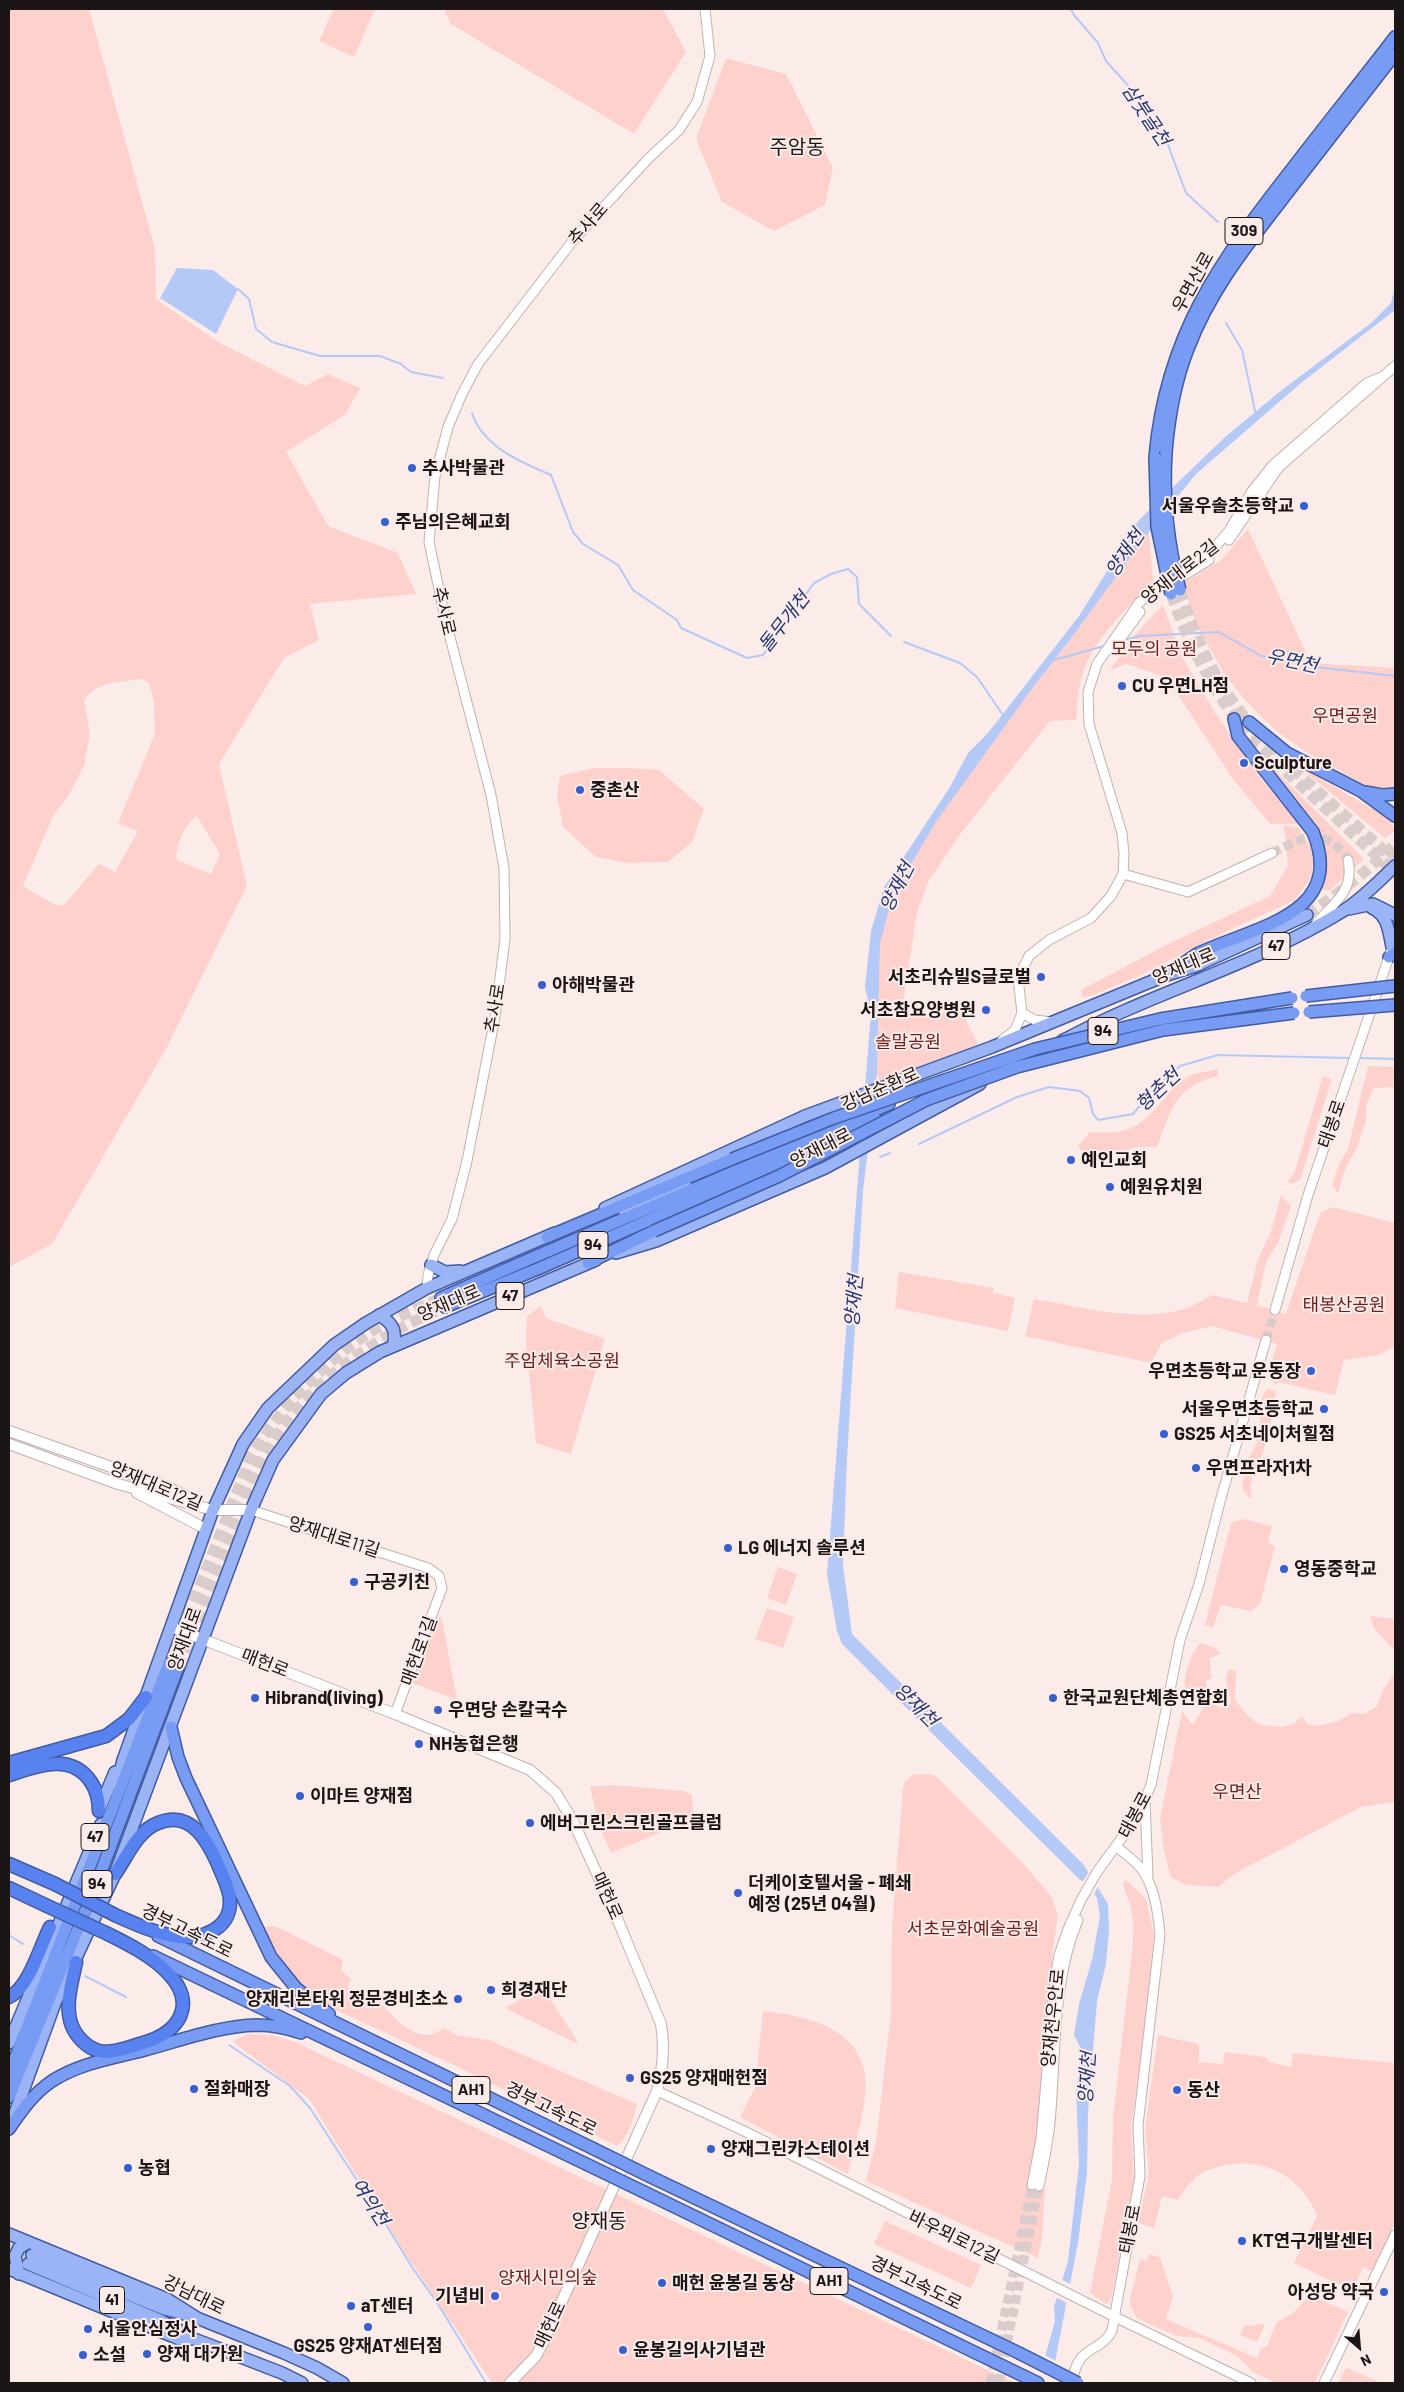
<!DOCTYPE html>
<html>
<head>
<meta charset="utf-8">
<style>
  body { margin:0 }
  #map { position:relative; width:1404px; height:2392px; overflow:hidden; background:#fbecea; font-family:Barlow,sans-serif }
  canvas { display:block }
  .frame { position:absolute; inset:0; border:10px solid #1b1615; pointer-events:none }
  .north { position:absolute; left:1334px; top:2322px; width:50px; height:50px; -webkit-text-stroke:4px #fbecea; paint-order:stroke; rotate:153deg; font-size:14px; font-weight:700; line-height:20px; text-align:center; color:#1b1615 }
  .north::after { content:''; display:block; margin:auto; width:18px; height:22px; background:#1b1615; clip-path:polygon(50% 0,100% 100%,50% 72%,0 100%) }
</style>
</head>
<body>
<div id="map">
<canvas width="1404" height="2392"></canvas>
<div class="frame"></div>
<div class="north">N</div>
</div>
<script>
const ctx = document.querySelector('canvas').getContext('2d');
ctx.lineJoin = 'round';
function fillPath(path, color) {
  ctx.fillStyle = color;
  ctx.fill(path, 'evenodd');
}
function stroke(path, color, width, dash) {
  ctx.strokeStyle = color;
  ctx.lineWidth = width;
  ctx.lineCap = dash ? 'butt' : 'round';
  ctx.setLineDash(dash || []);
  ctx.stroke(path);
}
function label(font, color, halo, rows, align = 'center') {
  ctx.font = font + ' Barlow,"Noto Sans KR",sans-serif';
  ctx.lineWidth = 4;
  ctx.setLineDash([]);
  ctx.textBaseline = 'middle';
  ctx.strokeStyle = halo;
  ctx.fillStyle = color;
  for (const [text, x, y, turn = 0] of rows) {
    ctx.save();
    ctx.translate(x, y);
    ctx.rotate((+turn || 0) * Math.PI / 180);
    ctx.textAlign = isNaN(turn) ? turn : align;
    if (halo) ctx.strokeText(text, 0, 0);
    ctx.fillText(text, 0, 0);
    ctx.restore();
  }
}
fillPath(new Path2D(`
  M9,9H89L155,249L156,299L220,343L305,386L328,374L360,388L345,415L286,452L328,526L398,553L416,594L310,604L319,640L284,658L219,764L247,886L167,1047L52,1244L9,1267ZM142,679L149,683L154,702L155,734L118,823L138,831L115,872L99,864L64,905H55L23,886L53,816L69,795L84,766L90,734L84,701C95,681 121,682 142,679ZM197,816L220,854L211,874L177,860C174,846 186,823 197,816Z
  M334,9H375L354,57L319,41Z
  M444,9H663L686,52L634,134L451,24Z
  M726,58L786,74L833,168L825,205L774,231L722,202L696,139Z
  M1248,529L1311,663L1395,668V787L1370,788L1303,750L1274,729L1246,701L1223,672L1195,622L1183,584L1221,560Z
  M1149,532L1153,581C1132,604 1105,628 1090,656C1079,675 1078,698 1076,720L1050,721L958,837L928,882L917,913L902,1008L903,1012L938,1015L958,1005L978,1044L881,1085L877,1074L880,943L890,899L936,822L1034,686L1069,641Z
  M1163,605L1182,657L1216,714L1262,780L1299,822L1296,824H1270L1233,779L1167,678L1127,664L1110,670L1139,630Z
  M1252,747L1364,859L1330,890L1320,889C1323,878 1327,866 1326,854C1323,822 1273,772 1252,747Z
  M1297,765L1390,819L1395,830L1385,838Z
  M593,768H628L659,770L704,809L692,842L668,862L629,863L596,857L563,827L557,794L560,776Z
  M1284,825L1299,828L1311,849L1313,863L1311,878L1295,900L1225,932L1143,974L1091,996L1082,997L1081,990L1170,943L1270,896L1288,866Z
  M1368,1066L1395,1067V1087L1374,1088L1366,1106V1121L1356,1150L1346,1167L1338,1193L1332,1186L1339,1164L1348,1149Z
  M1218,1069V1076C1175,1086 1171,1110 1157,1147H1136L1091,1162L1078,1146L1090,1132C1130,1135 1139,1128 1165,1098C1172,1089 1181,1080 1191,1075C1199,1072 1209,1071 1218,1069Z
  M1323,1076L1332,1079L1300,1180L1292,1184L1287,1182L1294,1174Z
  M1281,1195L1291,1206L1278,1243L1266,1262L1257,1305L1286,1314L1320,1213L1333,1207L1395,1223V1346L1379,1355L1344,1360L1335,1395L1278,1382L1277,1385L1268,1377L1277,1344L1212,1326L1182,1333L1161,1344L1151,1363L1025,1336L1034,1299C1082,1307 1136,1323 1184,1309C1194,1306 1203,1300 1212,1295L1247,1303L1258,1259L1272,1229Z
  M899,1272L994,1288L993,1293L1015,1298L1008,1331L895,1308Z
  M541,1306L546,1318L605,1339L571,1454L536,1443L526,1342L527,1316Z
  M1268,1389L1276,1391C1273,1410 1270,1430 1264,1449C1259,1463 1246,1482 1252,1497H1248L1242,1488L1248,1459L1256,1445L1261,1417V1400L1264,1393Z
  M1243,1519L1272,1526L1268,1543L1275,1546L1260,1604L1251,1611L1221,1605L1213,1628L1205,1625L1231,1523Z
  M778,1567L797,1574L786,1605L767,1598Z
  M767,1608L794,1617L783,1648L755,1639Z
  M440,1616L442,1619L457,1700L413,1683Z
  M1370,1616L1395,1619V1651L1374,1628Z
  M1200,1643L1215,1648L1221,1654L1209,1658L1212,1678L1206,1681C1206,1695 1209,1700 1220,1708L1231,1704L1226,1678L1229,1668L1236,1672L1235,1700L1248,1716L1260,1725L1282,1727L1294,1724L1302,1716L1307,1724L1318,1726L1339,1721L1352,1713L1365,1714L1377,1706L1383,1690L1394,1674L1395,1667V1802L1361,1807L1234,1874L1218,1887L1186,1885L1171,1877L1164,1851L1160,1819L1182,1711L1193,1725L1203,1708C1199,1705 1193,1702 1190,1698C1178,1683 1190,1655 1200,1643Z
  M924,1774L934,1775L940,1780L1023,1863L1051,1896L1058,1915L1053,1948L1039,2129L1027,2185L1045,2189L1042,2238L1038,2258L866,2181L876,2142L891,2013L892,1927L903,1789L905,1782L912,1775Z
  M612,1785L683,1791L692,1795L693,1819L611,1853L599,1826L590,1787Z
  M1126,1880L1146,1899L1154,1935L1144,2035L1131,2128L1134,2179L1111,2300L1106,2304L1090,2293L1112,2179L1113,2118L1133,1944C1133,1931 1134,1918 1130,1904C1128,1897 1123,1890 1123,1882Z
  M269,1926L279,1928L343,1960L341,1970L351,1979L347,1993C357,2002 364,2004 376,1997C388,2011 408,2037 430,2035C435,2034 440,2030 445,2028L456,2035L489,2040L637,2104C633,2120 630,2135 617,2146L458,2067L328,2006L301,1988L263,1933V1928Z
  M542,1987L575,2037L578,2044L505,2008Z
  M763,2011C804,2016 858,2026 865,2075C869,2100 854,2148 848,2174L740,2117L755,2088Z
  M247,2034L273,2035L295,2042L1015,2383H492L400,2245L309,2099L233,2042Z
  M1158,2035L1199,2044V2062L1223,2064L1225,2052L1266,2057L1269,2062L1291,2067L1293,2053L1395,2063V2222L1373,2272L1363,2267L1352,2291L1294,2263L1317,2216C1302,2177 1263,2155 1222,2166C1216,2168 1209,2169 1203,2172C1192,2179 1185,2189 1178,2200L1162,2196L1154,2228L1138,2223L1149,2174L1145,2129Z
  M885,2221L981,2265L971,2288L874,2244Z
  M1149,2254L1160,2257L1173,2297L1166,2319L1257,2358L1260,2350L1267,2346L1277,2322L1292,2314L1310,2295L1348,2312L1315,2383H1276L1253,2372L1237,2356L1200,2338L1176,2336L1137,2318L1130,2305V2299L1140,2259L1147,2261Z
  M1265,2324L1257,2342L1240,2335L1244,2326Z
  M1346,2368L1382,2383H1338Z`), '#fed1cc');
fillPath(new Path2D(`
  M177,268L213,270L238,289L216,334L160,298Z
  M1395,287V310L1301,383L1196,474L1149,532L1069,641L1034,686L936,822L893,895L880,943L877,1074L863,1191L847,1459L843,1565L852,1634L1083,1864L1108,1904L1109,1931L1106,1964L1097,2001L1088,2113L1087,2173L1078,2243L1051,2383H1041L1046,2353L1055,2321L1054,2307L1068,2261L1079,2164L1076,2088L1082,2051L1074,2035L1079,2004L1092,1960L1100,1916L1097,1898L1087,1883L1080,1880L842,1644L837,1631L827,1574L871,1012L865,987L871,931L884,887L950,787L968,753L988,733L1079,616L1139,520L1224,438L1278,393L1371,323L1391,303Z`), '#b4c9f6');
fillPath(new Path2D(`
  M1090,1870L1099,1885L1093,1896L1082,1883Z
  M1061,2279L1072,2285L1069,2304L1055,2297Z
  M1043,2354L1058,2362L1054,2383H1038Z`), '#fbecea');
stroke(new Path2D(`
  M1071,9L1074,15L1098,43L1106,61L1140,99L1154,128L1167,142L1186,193L1218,222
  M238,289L249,299L256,329L272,342L320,356H380L401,364L411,372L443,378
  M1226,323L1242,350L1256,415
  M472,413C483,447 521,462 551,475L573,532L583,544L618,565L633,590L677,620L681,628L747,658L763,655L814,583L831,574L848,569L857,577L859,604L891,636
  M1124,640L1140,636L1219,632L1261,656L1316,667L1395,676
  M904,642L960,663L977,677L1003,715
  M1054,660L1104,646
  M1358,1058L1395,1059
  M919,1144L1017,1097L1049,1087L1080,1091L1089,1098L1093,1114L1098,1120L1133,1114L1154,1089L1180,1066L1218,1055L1350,1058
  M880,1157L890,1153
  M9,1935L23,1944
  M85,1976L126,1997
  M229,2045L290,2086L310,2108L388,2228L414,2270L438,2304L486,2383`), '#b4c9f6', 2);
stroke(new Path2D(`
  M1272,853C1304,837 1324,824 1348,860
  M1266,1340L1275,1310
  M990,2383L1032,2185
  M999,2383L1039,2186`), '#d9ccca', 9, [9, 4.5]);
stroke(new Path2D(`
  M1307,915C1339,893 1368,871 1395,844
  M9,2246L32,2255`), '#d9ccca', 11, [11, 5.5]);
stroke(new Path2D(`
  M1180,590C1196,641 1219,690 1255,729
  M1171,594C1190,648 1216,698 1254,742L1395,873
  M1270,744L1295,771L1395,860
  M169,1663L251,1457C276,1413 324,1362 366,1335C389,1320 416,1309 441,1298
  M178,1667C197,1620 216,1573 235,1526C245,1499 254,1471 270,1446C311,1380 375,1337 445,1307`), '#d9ccca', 11, [11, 5.5]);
const tertiary = new Path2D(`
  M1229,540L1279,467L1395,366
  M1180,578L1209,560
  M1112,650L1140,612
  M1123,874L1188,892L1272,853
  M1315,925C1333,903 1355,892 1348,860
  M1022,1013L1018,978L1029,956L1049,940L1091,918L1111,896L1123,874L1124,854L1122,833L1089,724L1088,692L1097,664L1139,603L1157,586L1198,561L1215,547L1229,531L1252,491L1272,466L1367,383L1381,377
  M1022,1013L1035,1020L1052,1022
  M1002,1040L1015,1030L1022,1013
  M427,1288L428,1275L434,1255L452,1219L467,1161L495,1017L505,939L504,868L491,795L446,622L429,542L435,476L448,427L462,394L478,364L575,238L649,158L679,130L697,102L710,56L705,9
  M1275,1310L1308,1195L1391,951
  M251,1510L428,1568L439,1576L442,1588L395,1714
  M1145,1802L1148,1876
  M657,2091L742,2130L1115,2317L1251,2383
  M1032,2185L1041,2139L1055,1978L1059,1955L1068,1929L1081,1900L1097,1872L1137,1817L1151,1785L1180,1640L1199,1584L1221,1498L1266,1340
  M1039,2186C1044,2161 1050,2136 1051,2110C1056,2047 1053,1979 1078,1920
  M1072,2383C1074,2374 1075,2364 1082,2357C1092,2346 1106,2345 1112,2330L1140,2176L1138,2125L1160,1935C1158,1913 1155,1889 1143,1871C1137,1862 1125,1854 1117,1847
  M1324,2383L1395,2235`);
const secondary = new Path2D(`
  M9,1431L165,1486L192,1499
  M9,1444L118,1484L213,1510H251
  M137,1493L206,1529
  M171,1627L395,1714L530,1770L556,1793L573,1821L614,1911L661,2024C665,2048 663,2068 657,2091L543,2343L536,2356L510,2383`);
const primary = new Path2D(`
  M1372,908C1388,915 1389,932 1392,947
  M1349,909L1373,904L1395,915
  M1062,1041C1153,992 1255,965 1343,911C1362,899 1379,881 1395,866
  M1016,1065L1048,1048
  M759,1178L793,1165
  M605,1208L805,1116L992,1047L1167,975L1196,966L1307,915
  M625,1213L685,1184
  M616,1253L656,1241L825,1168L980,1084
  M431,1265L445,1272L460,1271
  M379,1315C393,1323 397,1331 393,1346
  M117,1784L123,1760L213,1510L243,1444L268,1408L334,1345L366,1323L427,1288L555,1233
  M99,1810L115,1772
  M9,2043L101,1824
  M11,2124L55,2003L115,1874L251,1510L273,1460L321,1394L346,1373L380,1352L596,1260
  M9,2234L167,2299L197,2318L284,2353L317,2368L343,2383
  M32,2255L164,2309L184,2314
  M28,2264L160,2320L188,2335
  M9,2269L179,2339H194L282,2373L302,2383
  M19,2274L15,2256L19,2248L27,2243`);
const trunk = new Path2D(`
  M1166,452C1169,416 1175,382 1188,349C1210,290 1250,241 1288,192C1324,146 1359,100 1395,54
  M1155,457C1166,333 1221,260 1295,165C1328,122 1362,80 1395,37
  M1249,722L1287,753L1361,791L1395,816
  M1365,792L1382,795L1395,794
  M1389,957L1395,953
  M1167,975C1178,968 1188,959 1199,953C1254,927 1347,915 1313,832L1238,736L1234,719
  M547,1237L732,1159
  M588,1263L654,1231
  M441,1298C590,1231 741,1171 889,1104
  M445,1307L540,1268L877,1120
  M171,1727L178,1757L186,1778L271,1957L296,1988L329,2014
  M158,1936L592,2148
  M153,1956L586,2164
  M9,2074L169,1663
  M9,2097L96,1885L178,1667
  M9,2129C22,2110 33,2094 52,2081C80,2063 114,2058 145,2050C182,2040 219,2026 257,2025C272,2025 287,2028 301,2033
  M651,2177L1019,2353
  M644,2192L1038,2383`);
const motorway = new Path2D(`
  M9,1763L106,1736L129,1719L146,1697
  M9,1775C37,1766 71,1752 91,1782C97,1791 99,1800 99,1811
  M9,1864L55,1884
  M115,1874C127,1857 137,1831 158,1823C192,1809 209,1843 220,1869C224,1879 230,1890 230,1901C231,1930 199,1941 174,1936C155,1933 135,1924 117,1916
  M9,1888L45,1905
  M76,1962C72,1982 64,2006 72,2026C76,2036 87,2048 99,2051C113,2054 129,2047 143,2043C179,2033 198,2004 168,1973C152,1956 128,1944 108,1934
  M9,1997C29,1988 40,1947 50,1927`);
stroke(tertiary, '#c1b2b0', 11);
stroke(secondary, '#c1b2b0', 12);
stroke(primary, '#425ca3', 14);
stroke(trunk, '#425ca3', 14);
stroke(motorway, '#425ca3', 15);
stroke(tertiary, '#fff', 9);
stroke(secondary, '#fff', 10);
stroke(primary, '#9ab4f6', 11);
stroke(trunk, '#789bf3', 11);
stroke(motorway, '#5782f0', 12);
const trunkBridge = new Path2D(`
  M1166,452C1163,500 1168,545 1180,590
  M1155,457L1157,527L1171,594
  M1306,996L1395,986
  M1309,1012L1395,1005
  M732,1159L834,1118L1035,1049L1160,1019L1292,998
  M654,1231L779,1176L926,1100L1017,1067L1163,1030L1294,1013
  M592,2148L651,2177
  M586,2164L644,2192
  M1019,2353L1078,2383`);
const motorwayBridge = new Path2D(`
  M55,1884L117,1916
  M45,1905L108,1934`);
stroke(trunkBridge, '#425ca3', 14, []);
stroke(motorwayBridge, '#425ca3', 15, []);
stroke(trunkBridge, '#789bf3', 11);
stroke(motorwayBridge, '#5782f0', 12);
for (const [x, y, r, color] of [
  [412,468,5,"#375fd0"],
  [1304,506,5,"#375fd0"],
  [385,522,5,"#375fd0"],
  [1122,686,5,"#375fd0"],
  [1244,763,5,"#375fd0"],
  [580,790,5,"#375fd0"],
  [1041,977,5,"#375fd0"],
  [542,985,5,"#375fd0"],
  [986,1010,5,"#375fd0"],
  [1071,1160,5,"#375fd0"],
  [1110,1187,5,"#375fd0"],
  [1311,1371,5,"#375fd0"],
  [1324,1409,5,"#375fd0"],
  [1164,1434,5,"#375fd0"],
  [1196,1468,5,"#375fd0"],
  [728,1548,5,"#375fd0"],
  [1284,1569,5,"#375fd0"],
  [354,1582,5,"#375fd0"],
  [255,1698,5,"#375fd0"],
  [1053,1698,5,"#375fd0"],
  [438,1710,5,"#375fd0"],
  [419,1744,5,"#375fd0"],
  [300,1796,5,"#375fd0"],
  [530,1823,5,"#375fd0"],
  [738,1893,5,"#375fd0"],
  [491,1990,5,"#375fd0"],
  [458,1999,5,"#375fd0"],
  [630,2078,5,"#375fd0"],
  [194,2089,5,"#375fd0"],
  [1177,2090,5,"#375fd0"],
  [711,2149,5,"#375fd0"],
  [128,2168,5,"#375fd0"],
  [1242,2241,5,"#375fd0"],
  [662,2283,5,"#375fd0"],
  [1384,2292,5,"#375fd0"],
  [495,2296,5,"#375fd0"],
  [351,2306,5,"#375fd0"],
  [368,2327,5,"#375fd0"],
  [88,2329,5,"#375fd0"],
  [623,2350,5,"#375fd0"],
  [147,2354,5,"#375fd0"],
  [83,2355,5,"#375fd0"]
]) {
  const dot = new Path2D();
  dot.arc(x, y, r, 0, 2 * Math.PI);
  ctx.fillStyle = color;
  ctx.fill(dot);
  stroke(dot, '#fbecea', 2);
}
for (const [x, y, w] of [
  [1244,231,38],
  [1276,946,28],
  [1103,1031,30],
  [593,1245,30],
  [510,1296,28],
  [95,1837,28],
  [97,1884,30],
  [471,2090,38],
  [829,2281,38],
  [112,2300,25]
]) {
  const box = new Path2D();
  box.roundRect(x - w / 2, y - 13.5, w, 27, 4);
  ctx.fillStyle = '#fbecea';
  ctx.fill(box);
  stroke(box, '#1b1615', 1);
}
label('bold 16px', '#1b1615', null, [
  ["309",1244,231],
  ["47",1276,946],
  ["94",1103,1031],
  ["94",593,1245],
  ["47",510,1296],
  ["47",95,1837],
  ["94",97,1884],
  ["AH1",471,2090],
  ["AH1",829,2281],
  ["41",112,2300]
]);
label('18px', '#1b1615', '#fbecea', [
  ["추사로",588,224,-49],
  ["우면산로",1193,282,-61],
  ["양재대로2길",1180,572,-38],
  ["추사로",444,611,77],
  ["양재대로",1184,966,-23],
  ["추사로",495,1008,-81],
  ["강남순환로",880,1089,-24],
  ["태봉로",1332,1124,-71],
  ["양재대로",821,1148,-27],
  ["양재대로",449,1303,-23],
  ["양재대로12길",156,1486,23],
  ["양재대로11길",334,1537,18],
  ["양재대로",185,1639,-70],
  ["매헌로1길",419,1651,-70],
  ["매헌로",265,1663,21],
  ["태봉로",1135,1815,-62],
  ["매헌로",607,1896,66],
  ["경부고속도로",187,1931,26],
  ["양재천우안로",1053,2018,-84],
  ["경부고속도로",551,2109,26],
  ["태봉로",1130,2229,-79],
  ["바우뫼로12길",954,2237,26],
  ["경부고속도로",916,2283,26],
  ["강남대로",194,2295,26],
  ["매헌로",550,2325,-65]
]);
label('bold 18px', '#1b1615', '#fbecea', [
  ["추사박물관",422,468],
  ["서울우솔초등학교",1294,506,"right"],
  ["주님의은혜교회",395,522],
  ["CU 우면LH점",1132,686],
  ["Sculpture",1254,763],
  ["중촌산",590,790],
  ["서초리슈빌S글로벌",1031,977,"right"],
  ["아해박물관",552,985],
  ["서초참요양병원",976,1010,"right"],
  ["예인교회",1081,1160],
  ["예원유치원",1120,1187],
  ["우면초등학교 운동장",1301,1371,"right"],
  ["서울우면초등학교",1314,1409,"right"],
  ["GS25 서초네이처힐점",1174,1434],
  ["우면프라자1차",1206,1468],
  ["LG 에너지 솔루션",738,1548],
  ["영동중학교",1294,1569],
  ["구공키친",364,1582],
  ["Hibrand(living)",265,1698],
  ["한국교원단체총연합회",1063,1698],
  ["우면당 손칼국수",448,1710],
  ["NH농협은행",429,1744],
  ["이마트 양재점",310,1796],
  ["에버그린스크린골프클럼",540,1823],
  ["더케이호텔서울 - 폐쇄",748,1883],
  ["예정 (25년 04월)",748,1904],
  ["희경재단",501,1990],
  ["양재리본타워 정문경비초소",448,1999,"right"],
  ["GS25 양재매헌점",640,2078],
  ["절화매장",204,2089],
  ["동산",1187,2090],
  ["양재그린카스테이션",721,2149],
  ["농협",138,2168],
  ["KT연구개발센터",1252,2241],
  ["매헌 윤봉길 동상",672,2283],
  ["아성당 약국",1374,2292,"right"],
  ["기념비",485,2296,"right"],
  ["aT센터",361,2306],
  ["서울안심정사",98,2329],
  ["GS25 양재AT센터점",368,2346,"center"],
  ["윤봉길의사기념관",633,2350],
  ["양재 대가원",157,2354],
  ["소설",93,2355]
], 'left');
label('18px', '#6f1e1b', '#fbecea', [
  ["모두의 공원",1154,649],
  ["우면공원",1345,716],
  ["솔말공원",908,1042],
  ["태봉산공원",1344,1305],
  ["주암체육소공원",562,1361],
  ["우면산",1237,1792],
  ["서초문화예술공원",973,1929],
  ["양재시민의숲",548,2278]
]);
label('italic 19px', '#203879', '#fbecea', [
  ["삼붓골천",1146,115,56],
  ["양재천",1125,553,-56],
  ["돌무개천",784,622,-52],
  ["우면천",1292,661,12],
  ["양재천",897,887,-63],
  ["형촌천",1158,1090,-43],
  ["양재천",854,1301,-85],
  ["양재천",916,1705,45],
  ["양재천",1087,2078,-86],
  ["여의천",370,2202,57]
]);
label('20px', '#1b1615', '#fbecea', [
  ["주암동",797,147],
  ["양재동",599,2221]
]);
</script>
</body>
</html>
